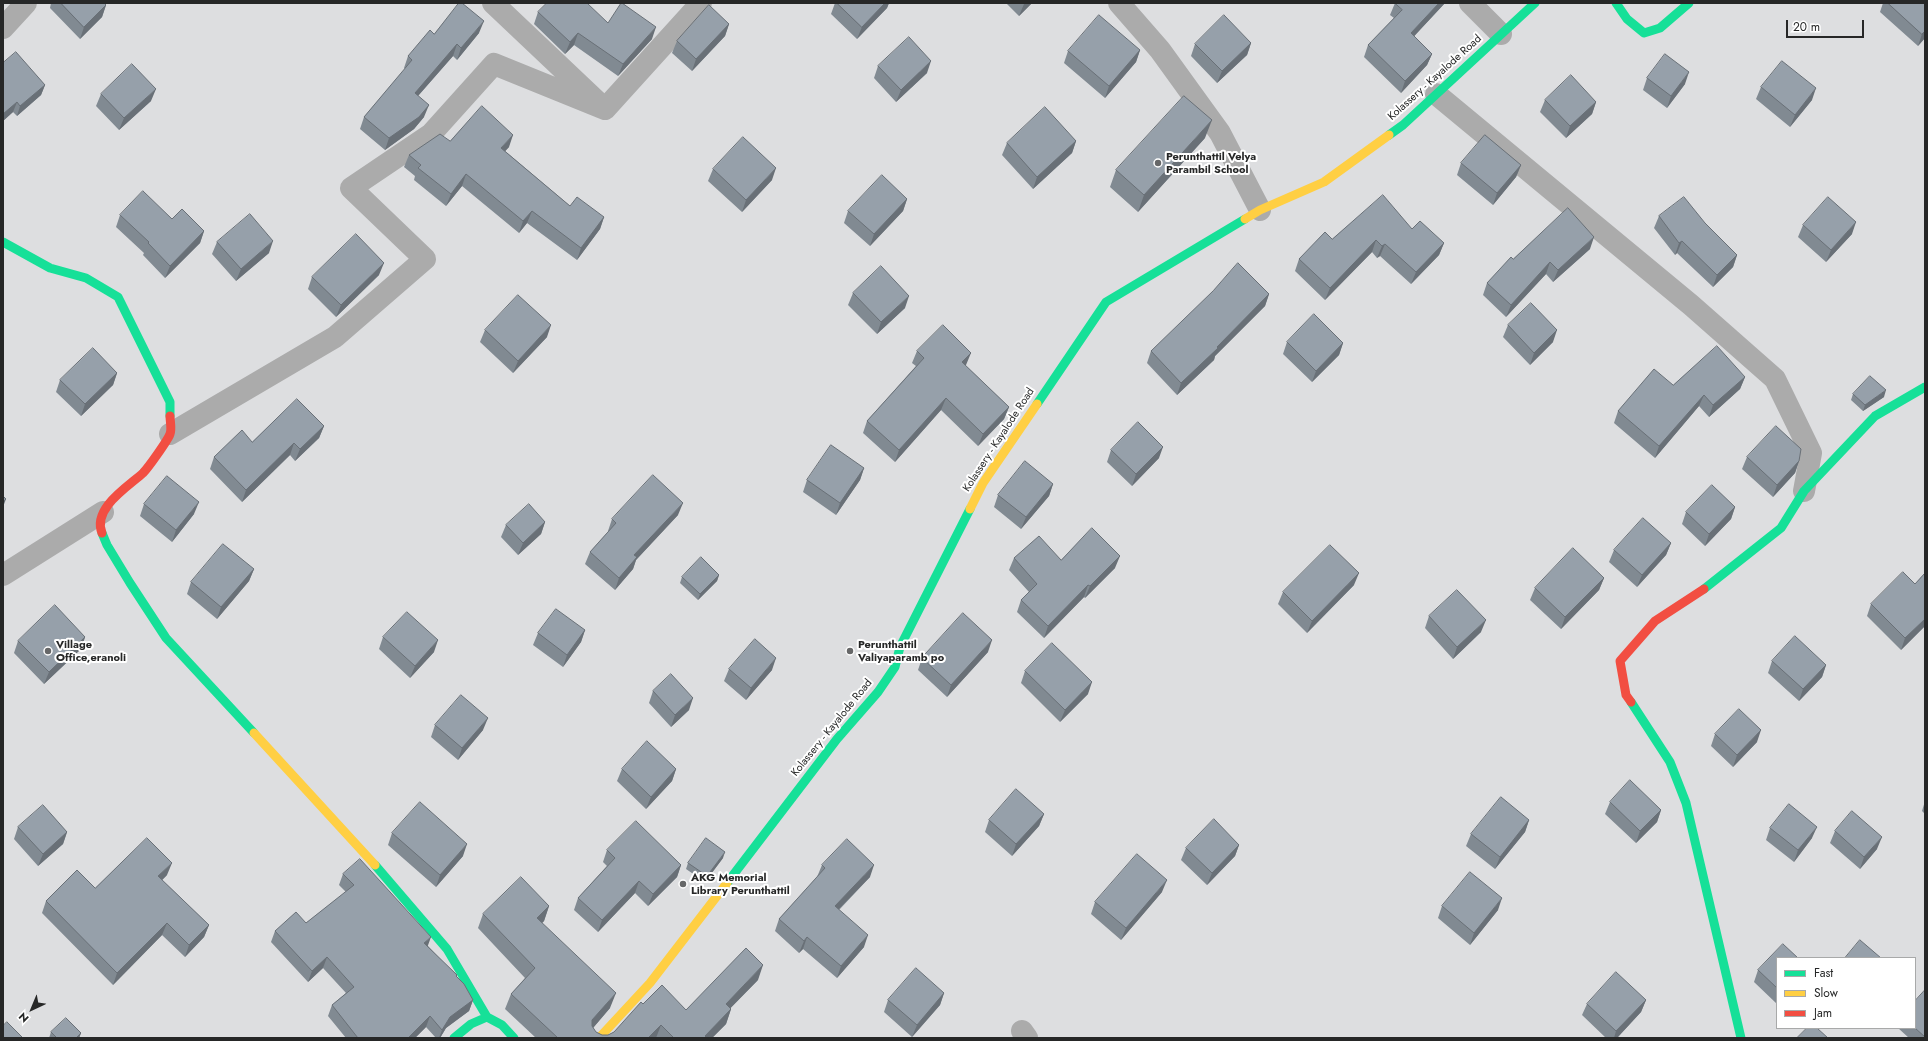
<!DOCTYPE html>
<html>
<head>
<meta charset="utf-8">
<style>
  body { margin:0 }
  #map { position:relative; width:1928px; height:1041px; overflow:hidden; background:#dddee0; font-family:Jost,sans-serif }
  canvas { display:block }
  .frame { position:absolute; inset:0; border:4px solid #262727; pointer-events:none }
  .legend { position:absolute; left:1776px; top:957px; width:140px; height:72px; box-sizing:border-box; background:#fff; border:1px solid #a8a9a9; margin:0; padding:5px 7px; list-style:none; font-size:12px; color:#262727 }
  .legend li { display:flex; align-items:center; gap:8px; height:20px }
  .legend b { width:20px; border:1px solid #a8a9a9 }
  .north { position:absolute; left:12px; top:989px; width:40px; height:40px; -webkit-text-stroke:3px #fff; paint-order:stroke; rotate:224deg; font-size:11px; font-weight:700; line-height:16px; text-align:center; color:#262727 }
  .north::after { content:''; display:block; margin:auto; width:14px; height:18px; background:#262727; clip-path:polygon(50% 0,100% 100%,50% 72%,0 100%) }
  .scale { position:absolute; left:1786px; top:20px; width:78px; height:18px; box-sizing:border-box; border:2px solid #262727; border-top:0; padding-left:5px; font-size:12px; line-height:14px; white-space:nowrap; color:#262727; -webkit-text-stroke:3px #fff; paint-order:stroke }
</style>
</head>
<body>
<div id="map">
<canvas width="1928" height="1041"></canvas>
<div class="frame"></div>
<ul class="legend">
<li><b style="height:5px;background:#16e098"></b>Fast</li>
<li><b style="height:5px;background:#ffcf43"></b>Slow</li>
<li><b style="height:5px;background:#f24e42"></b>Jam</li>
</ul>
<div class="north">N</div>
<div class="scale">20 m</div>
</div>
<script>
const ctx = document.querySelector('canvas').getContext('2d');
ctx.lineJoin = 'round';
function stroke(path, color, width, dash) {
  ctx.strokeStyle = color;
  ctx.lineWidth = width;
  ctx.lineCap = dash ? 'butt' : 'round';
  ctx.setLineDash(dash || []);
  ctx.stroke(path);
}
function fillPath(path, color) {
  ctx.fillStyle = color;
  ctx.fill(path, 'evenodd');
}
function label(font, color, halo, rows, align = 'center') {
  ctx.font = font + ' Jost,sans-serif';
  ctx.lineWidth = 4;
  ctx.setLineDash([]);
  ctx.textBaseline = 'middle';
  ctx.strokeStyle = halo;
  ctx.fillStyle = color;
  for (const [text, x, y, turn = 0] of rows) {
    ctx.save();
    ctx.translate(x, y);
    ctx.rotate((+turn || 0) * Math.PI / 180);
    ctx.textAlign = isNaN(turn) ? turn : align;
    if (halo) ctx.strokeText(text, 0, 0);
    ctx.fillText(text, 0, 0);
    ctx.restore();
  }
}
stroke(new Path2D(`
  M493,3L605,109L701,3
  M1119,3L1160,50L1220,133L1260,210
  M1470,3L1501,34
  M3,28L26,3
  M1436,94L1691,305L1775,379L1811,453L1804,491
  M170,434L335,337L425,259L351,188L431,134L494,64L605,109
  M3,575L103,512
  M1022,1031L1027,1038`), '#ababab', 22);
stroke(new Path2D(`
  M1616,3L1627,19L1644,33L1660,28L1689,3
  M1389,135L1403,125L1535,3
  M3,242L50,268L86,278L118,297L170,402V416
  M1037,404L1106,302L1245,219
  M102,533L107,545L130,583L166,638L254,733
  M1704,589L1781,528L1804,491L1875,416L1925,387
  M1631,702L1670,762L1686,803L1741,1038
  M375,865L447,949L487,1017
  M727,883L837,739L878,692L895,667L900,647L970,509
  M454,1038L471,1024L487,1017L502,1025L514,1038`), '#16e098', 9);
stroke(new Path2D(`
  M1245,219L1260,210L1324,182L1389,135
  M970,509L983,483L1037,404
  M254,733L375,865
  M599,1038L650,983L727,883`), '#ffcf43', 9);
stroke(new Path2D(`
  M102,533C92,508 129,486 143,473C148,468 168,440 170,434C172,429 170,421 170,416
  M1631,702L1626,695L1620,661L1655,621L1704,589`), '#f24e42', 9);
fillPath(new Path2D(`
  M51,3H104L106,5L102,17L80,39L50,8Z
  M835,3H889L887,8L857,39L831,14Z
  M1006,3H1032L1019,16Z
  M1395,3H1445L1414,36L1432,54L1427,65L1401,93L1364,57L1368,45L1394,18L1390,15Z
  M1883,3H1925V38L1918,46L1880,12Z
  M538,12L608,23L652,39L618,76L574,45L565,54L534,24Z
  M729,24L725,36L692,71L672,53L677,41Z
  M479,33L457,60L453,56L418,96L424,117L414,129L385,150L360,129L364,117L405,69L404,68L408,56L434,34Z
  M1251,43L1247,55L1217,83L1191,56L1195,44Z
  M1140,50L1136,62L1105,98L1064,63L1068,51Z
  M3,63L45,85L41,95L17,116L13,112L3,121Z
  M878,66L927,73L896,102L874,78Z
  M1647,78L1685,84L1667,108L1643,90Z
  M1761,87L1812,100L1790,127L1756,99Z
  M101,94L151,101L119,130L96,106Z
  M1545,100L1596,102L1592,114L1566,138L1540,112Z
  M1205,138L1138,212L1110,187L1116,170Z
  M450,141L509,147L505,151L570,206L604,217L600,229L577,260L527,223L519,233L462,186L446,206L414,180L415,176L404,167L409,155Z
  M1076,141L1072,153L1033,189L1002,155L1007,143Z
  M1461,163L1521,165L1516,177L1493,205L1457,175Z
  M713,169L772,180L742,212L708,181Z
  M907,199L903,211L870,246L844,223L848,211Z
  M120,215L172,219L204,231L200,243L165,278L143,255L144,253L116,227Z
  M1659,216L1705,223L1737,255L1733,267L1713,287L1677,253L1675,255L1654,228Z
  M1803,225L1852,234L1826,262L1798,237Z
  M1412,229L1444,243L1439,255L1411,284L1380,256L1377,258L1372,252L1325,300L1295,271L1299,259L1332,239Z
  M217,242L269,253L236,281L212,254Z
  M1590,249L1553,282L1546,274L1506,317L1483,295L1487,283L1513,259Z
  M379,275L336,317L308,289L312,277Z
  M853,293L905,308L877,334L848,305Z
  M1269,294L1265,306L1215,356L1214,360L1177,395L1147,363L1151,351Z
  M1508,325L1553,342L1530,365L1503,337Z
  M485,330L547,337L513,373L480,342Z
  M1287,342L1343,343L1339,355L1312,382L1283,354Z
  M917,351L966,366L1009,407L1004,419L978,446L941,410L895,462L863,433L867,421L916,366L912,363Z
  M117,373L113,385L81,416L56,392L60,380Z
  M1745,377L1740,389L1709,417L1699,406L1655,458L1614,423L1618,411L1673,385Z
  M1853,394L1884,397L1863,411L1851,400Z
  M324,426L319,438L295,461L290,455L242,502L210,469L214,457L252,442Z
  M1111,450L1159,458L1132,486L1107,462Z
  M1747,457L1799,461L1795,473L1773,497L1742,469Z
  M864,468L860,480L836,515L803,492L807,480Z
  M1053,484L1049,496L1021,529L994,507L998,495Z
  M144,504L194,514L172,542L140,516Z
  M1735,507L1731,519L1705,546L1682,524L1686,512Z
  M678,515L636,560L633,569L615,590L585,564L590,552L608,532V531L612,519Z
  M545,522L541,534L518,555L501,537L506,525Z
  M1671,543L1666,555L1637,587L1609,562L1614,550Z
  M1014,558L1061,560L1115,568L1085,598L1084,597L1044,638L1017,612L1021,600L1029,592L1009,570Z
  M254,569L249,581L217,619L187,594L191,582Z
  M1925,573V626L1901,650L1867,616L1871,604L1915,584Z
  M719,575L717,581L698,600L680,583L682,577Z
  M1604,578L1599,590L1561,629L1530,600L1535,588Z
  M1354,585L1307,633L1278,604L1283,592Z
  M1429,616L1481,632L1453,659L1425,628Z
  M585,630L581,642L563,667L533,645L538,633Z
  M85,637L81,649L44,684L14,653L18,641Z
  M383,637L434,652L410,678L379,649Z
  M988,652L947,697L918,670L922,658Z
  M1772,661L1826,665L1822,677L1799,701L1768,673Z
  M729,669L772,670L746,700L724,681Z
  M1025,671L1088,694L1060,722L1021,683Z
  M653,691L689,710L671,727L649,703Z
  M435,725L483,730L458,760L431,737Z
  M1715,734L1757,742L1733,767L1711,746Z
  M622,769H676L672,781L646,809L617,781Z
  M1925,801V814L1922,811Z
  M1610,802L1661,810L1657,822L1636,843L1605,814Z
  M1044,814L1039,826L1012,856L985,832L989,820Z
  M1529,820L1525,832L1495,869L1466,846L1471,834Z
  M18,827L67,832L63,844L38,866L14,839Z
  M1770,828L1812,838L1794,862L1766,840Z
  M1835,831L1877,849L1860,869L1830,843Z
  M392,833L463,856L436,887L388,845Z
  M1239,845L1235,856L1207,885L1181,860L1186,848Z
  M607,850L681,865L677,877L648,906L635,893L598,932L574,910L578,898L607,866L603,862Z
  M723,858L705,882L686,869L688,863Z
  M822,865L870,877L839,910L864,947L837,978L803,949L799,953L775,931L779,919L817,877Z
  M343,874L428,946L456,976L473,1000L469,1011L446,1028L440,1038H436L426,1027L415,1038H346L328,1016L332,1005L346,993L323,968L308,982L271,942L275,931L306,923L346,892L339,885Z
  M167,875L162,880L209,925L204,937L185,957L162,935L113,985L42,913L46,901L95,888Z
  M1162,892L1121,940L1091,914L1095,902Z
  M549,906L544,921L542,923L610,1008L593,1028L596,1032L602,1035H608L614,1032L643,1004L686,1010L758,980L730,1008L731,1009L726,1024L712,1038H536L505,1009L511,994L525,978L478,928L483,914Z
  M1442,906L1498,910L1470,945L1438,918Z
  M1777,958V1004L1754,982L1758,970Z
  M1925,990V1038H1909L1898,1028H1915Z
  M944,993L940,1005L912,1037L884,1012L888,1000Z
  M1646,1000L1641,1012L1617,1038H1606L1582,1015L1587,1004Z
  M51,1032L81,1033L79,1038H49Z`), '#818a92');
fillPath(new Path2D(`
  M885,3H889L887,8L857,39L862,27Z
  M1024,3H1032L1019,16L1024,4Z
  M1439,3H1445L1406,45L1411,33Z
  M106,5L102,17L80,39L84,27Z
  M484,21L479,33L457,60L461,48Z
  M729,24L725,36L692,71L696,59Z
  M656,27L652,39L618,76L623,64Z
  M1925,31V38L1918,46L1922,34Z
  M578,33L574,45L565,54L570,42Z
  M1251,43L1247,55L1217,83L1222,71Z
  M457,44L453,56L410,105L415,93Z
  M1140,50L1136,62L1105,98L1109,86Z
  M1432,54L1427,65L1401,93L1405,81Z
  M931,61L927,73L896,102L901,90Z
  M1689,72L1685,84L1667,108L1671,96Z
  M45,85L41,95L17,116L20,106Z
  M1816,88L1812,100L1790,127L1795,115Z
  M156,89L151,101L119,130L124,118Z
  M17,102L13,112L3,121V114Z
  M1596,102L1592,114L1566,138L1570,126Z
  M429,105L424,117L414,129L385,150L389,138Z
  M1212,120L1205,138L1138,212L1144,195Z
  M513,135L509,147L497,160L501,148Z
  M1076,141L1072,153L1033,189L1037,177Z
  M1521,165L1516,177L1493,205L1497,193Z
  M776,168L772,180L742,212L746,200Z
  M466,174L462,186L446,206L451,194Z
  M907,199L903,211L870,246L874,234Z
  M532,211L527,223L519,233L523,221Z
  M604,217L600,229L577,260L581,248Z
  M1856,222L1852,234L1826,262L1831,250Z
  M204,231L200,243L165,278L170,266Z
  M1594,237L1590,249L1553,282L1558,270Z
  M1376,240L1372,252L1325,300L1330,288Z
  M273,241L269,253L236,281L241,269Z
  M1682,241L1677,253L1675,255L1679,243Z
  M1444,243L1439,255L1411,284L1416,272Z
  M1385,244L1380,256L1377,258L1382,246Z
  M1737,255L1733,267L1713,287L1717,275Z
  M1550,262L1546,274L1506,317L1511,305Z
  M384,263L379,275L336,317L341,305Z
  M1269,294L1265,306L1215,356L1214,360L1177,395L1181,383Z
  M909,296L905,308L877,334L881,322Z
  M551,325L547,337L513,373L518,361Z
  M1557,330L1553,342L1530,365L1534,353Z
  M1343,343L1339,355L1312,382L1316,371Z
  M971,353L966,365L958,374L962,362Z
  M117,373L113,385L81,416L85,404Z
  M1745,377L1740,389L1709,417L1713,405Z
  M1886,390L1884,397L1863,411L1865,405Z
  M1704,395L1699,406L1655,458L1659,446Z
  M946,398L941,410L895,462L899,450Z
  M1009,407L1004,419L978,446L983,434Z
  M324,426L319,438L295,461L300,449Z
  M294,443L290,455L242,502L246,490Z
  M1163,447L1159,458L1132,486L1136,474Z
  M1799,461L1795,473L1773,497L1777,485Z
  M864,468L860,480L836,515L840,503Z
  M1053,484L1049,496L1021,529L1026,517Z
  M6,499L3,507V502Z
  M199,502L194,514L172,542L176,530Z
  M683,503L678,515L636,560L633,569L615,590L619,578L634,555Z
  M1735,507L1731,519L1705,546L1709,534Z
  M545,522L541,534L518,555L523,543Z
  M1671,543L1666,555L1637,587L1642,575Z
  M1120,556L1115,568L1085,598L1090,586Z
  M254,569L249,581L217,619L221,607Z
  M1359,573L1354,585L1307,633L1312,621Z
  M719,575L717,581L698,600L700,594Z
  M1604,578L1599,590L1561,629L1565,617Z
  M1088,585L1084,597L1044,638L1048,626Z
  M1925,619V626L1901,650L1905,638Z
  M1486,620L1481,632L1453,659L1457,647Z
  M585,630L581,642L563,667L567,655Z
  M85,637L81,649L44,684L49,672Z
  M438,640L434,652L410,678L415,666Z
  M992,640L988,652L947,697L951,685Z
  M776,658L772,670L746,700L751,688Z
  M1826,665L1822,677L1799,701L1803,689Z
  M1092,682L1088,694L1060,722L1065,710Z
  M693,698L689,710L671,727L675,715Z
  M488,718L483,730L458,760L462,748Z
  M1761,730L1757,742L1733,767L1737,755Z
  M676,769L672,781L646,809L651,797Z
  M1661,810L1657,822L1636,843L1640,831Z
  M1044,814L1039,826L1012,856L1016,844Z
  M1529,820L1525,832L1495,869L1500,857Z
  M1817,827L1812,838L1794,862L1798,850Z
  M67,832L63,844L38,866L43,854Z
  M1882,837L1877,849L1860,869L1864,857Z
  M467,844L463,856L436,887L440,875Z
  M1239,845L1235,856L1207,885L1212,873Z
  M725,852L723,858L705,882L707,876Z
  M172,863L167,875L154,888L158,876Z
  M681,865L677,877L648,906L653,894Z
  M874,865L870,877L830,918L835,906Z
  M1167,880L1162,892L1121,940L1126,928Z
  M639,881L635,893L598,932L602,920Z
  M1502,898L1498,910L1470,945L1474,933Z
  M549,906L544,921L532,933L537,918Z
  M167,923L162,935L113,985L117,973Z
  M209,925L204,937L185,957L189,945Z
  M868,935L864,947L837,978L841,966Z
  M431,937L427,948L424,943Z
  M807,937L803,949L799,953L804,941Z
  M327,957L323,968L308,982L312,971Z
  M763,965L758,980L720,1019L726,1004Z
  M616,993L610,1008L587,1035L592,1020Z
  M944,993L940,1005L912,1037L917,1025Z
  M473,1000L469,1011L446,1028L440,1038H439L442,1030L450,1017Z
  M1646,1000L1641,1012L1617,1038H1614L1616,1031Z
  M731,1009L726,1024L712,1038H705V1036Z
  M430,1016L426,1027L415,1038H408Z
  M661,1025L656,1038H648Z
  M81,1033L79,1038H76Z`), '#697077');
const building = new Path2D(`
  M61,3H104L106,5L84,27Z
  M459,3H462L484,21L461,48L457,44L415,93L429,105L419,117L389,138L364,117L412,60L408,56L430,30L434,34Z
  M547,3H587L608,23L621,3H622L656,27L623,64L578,33L570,42L538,12Z
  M837,3H885L862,27Z
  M1395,3H1439L1411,33L1432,54L1405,81L1368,45L1402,10Z
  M1888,3H1925V31L1922,34Z
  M709,5L729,24L696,59L677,41Z
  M1099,15L1140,50L1109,86L1068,51Z
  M1224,15L1251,43L1222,71L1195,44Z
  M909,37L931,61L901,90L878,66Z
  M16,52L45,85L20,106L17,102L3,114V63Z
  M1665,54L1689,72L1671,96L1647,78Z
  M1782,61L1816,88L1795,115L1761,87Z
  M132,64L156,89L124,118L101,94Z
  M1571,75L1596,102L1570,126L1545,100Z
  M1184,96L1212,120L1144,195L1116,170Z
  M482,106L513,135L501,148L570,206L577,197L604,217L581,248L532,211L523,221L466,174L451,194L418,168L421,165L409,155L440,134L450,141Z
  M1045,107L1076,141L1037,177L1007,143Z
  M1485,135L1521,165L1497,193L1461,163Z
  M743,137L776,168L746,200L713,169Z
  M882,175L907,199L874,234L848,211Z
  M143,191L172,219L182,209L204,231L170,266L148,243L149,242L120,215Z
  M1383,195L1412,229L1420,221L1444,243L1416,272L1385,244L1382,246L1376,240L1330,288L1299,259L1325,232L1332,239Z
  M1684,197L1705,223L1737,255L1717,275L1682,241L1679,243L1659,216Z
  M1828,197L1856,222L1831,250L1803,225Z
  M1568,208L1594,237L1558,270L1550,262L1511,305L1487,283L1511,257L1513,259Z
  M250,214L273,241L241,269L217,242Z
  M356,234L384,263L341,305L312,277Z
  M1238,263L1269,294L1217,347L1218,348L1181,383L1151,351L1213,291Z
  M881,266L909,296L881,322L853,293Z
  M518,295L551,325L518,361L485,330Z
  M1531,303L1557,330L1534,353L1508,325Z
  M1314,314L1343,343L1316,371L1287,342Z
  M943,325L971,353L962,362L1009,407L983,434L946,398L899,450L867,421L924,358L917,351Z
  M1717,346L1745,377L1713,405L1704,395L1659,446L1618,411L1654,369L1673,385Z
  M93,348L117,373L85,404L60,380Z
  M1870,376L1886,390L1865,405L1853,394Z
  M297,399L324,426L300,449L294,443L246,490L214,457L242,430L252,442Z
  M1138,422L1163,447L1136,474L1111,450Z
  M1776,426L1801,449L1799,461L1777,485L1747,457Z
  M831,445L864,468L840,503L807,480Z
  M1025,461L1053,484L1026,517L998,495Z
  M653,475L683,503L634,555L637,557L619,578L590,552L616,523L612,519Z
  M167,476L199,502L176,530L144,504Z
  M1712,485L1735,507L1709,534L1686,512Z
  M3,496L6,499L3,502Z
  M529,504L545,522L523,543L506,525Z
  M1643,518L1671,543L1642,575L1614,550Z
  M1092,528L1120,556L1090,586L1088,585L1048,626L1021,600L1037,584L1014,558L1039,536L1061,560Z
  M223,544L254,569L221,607L191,582Z
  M1330,545L1359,573L1312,621L1283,592Z
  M1573,548L1604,578L1565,617L1535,588Z
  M701,557L719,575L700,594L682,577Z
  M1903,572L1915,584L1925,573V619L1905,638L1871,604Z
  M1457,590L1486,620L1457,647L1429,616Z
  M55,605L85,637L49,672L18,641Z
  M556,609L585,630L567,655L538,633Z
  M407,612L438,640L415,666L383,637Z
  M963,613L992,640L951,685L922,658Z
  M1795,636L1826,665L1803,689L1772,661Z
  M755,639L776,658L751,688L729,669Z
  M1052,643L1092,682L1065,710L1025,671Z
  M671,674L693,698L675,715L653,691Z
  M461,695L488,718L462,748L435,725Z
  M1739,709L1761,730L1737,755L1715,734Z
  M647,741L676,769L651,797L622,769Z
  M1630,780L1661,810L1640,831L1610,802Z
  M1016,789L1044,814L1016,844L989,820Z
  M1501,797L1529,820L1500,857L1471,834Z
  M420,802L467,844L440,875L392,833Z
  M1789,804L1817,827L1798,850L1770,828Z
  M43,805L67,832L43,854L18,827Z
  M1852,811L1882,837L1864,857L1835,831Z
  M1214,819L1239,845L1212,873L1186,848Z
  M636,821L681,865L653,894L639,881L602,920L578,898L615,858L607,850Z
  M147,838L172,863L158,876L209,925L189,945L167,923L117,973L46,901L77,870L95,888Z
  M706,838L725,852L707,876L688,863Z
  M847,839L874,865L835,906L868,935L841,966L807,937L804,941L779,919L825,868L822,865Z
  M1137,854L1167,880L1126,928L1095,902Z
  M360,859L431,937L424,943L457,975L456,976L464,984L473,1000L450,1017L442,1030L430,1016L408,1038H358L332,1005L354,987L327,957L312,971L275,931L296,912L306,923L354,885L343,874Z
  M1470,872L1502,898L1474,933L1442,906Z
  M521,877L549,906L537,918L616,993L592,1020V1026L596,1032L602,1035H608L614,1032L641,1002L643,1004L662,985L686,1010L746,948L763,965L726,1004L731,1009L705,1036L707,1038H674L661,1025L648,1038H558L511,994L535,968L483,914Z
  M1860,940L1881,958H1845Z
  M1783,944L1798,958H1777V988L1758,970Z
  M916,968L944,993L917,1025L888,1000Z
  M1616,972L1646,1000L1616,1031L1587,1004Z
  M1925,990V1037L1915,1028V1001Z
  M66,1018L81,1033L76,1038H57L51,1032Z
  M7,1022L23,1038H3V1026Z
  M1807,1028H1817L1828,1038H1797Z`);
fillPath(building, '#96a0aa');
stroke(building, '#697077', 1);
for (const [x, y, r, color] of [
  [1158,163,4,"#666768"],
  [48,651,4,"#666768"],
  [850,651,4,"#666768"],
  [683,884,4,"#666768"]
]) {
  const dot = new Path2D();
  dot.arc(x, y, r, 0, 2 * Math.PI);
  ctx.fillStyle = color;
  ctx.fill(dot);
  stroke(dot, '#fff', 1.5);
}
label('11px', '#262727', '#fff', [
  ["Kolassery - Kayalode Road",1435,78,-42],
  ["Kolassery - Kayalode Road",999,440,-57],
  ["Kolassery - Kayalode Road",832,728,-51]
]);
label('bold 11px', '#262727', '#fff', [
  ["Perunthattil Velya",1166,157],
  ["Parambil School",1166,170],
  ["Village",56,645],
  ["Office,eranoli",56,658],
  ["Perunthattil",858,645],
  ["Valiyaparamb po",858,658],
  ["AKG Memorial",691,878],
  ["Library Perunthattil",691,891]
], 'left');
</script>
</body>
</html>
